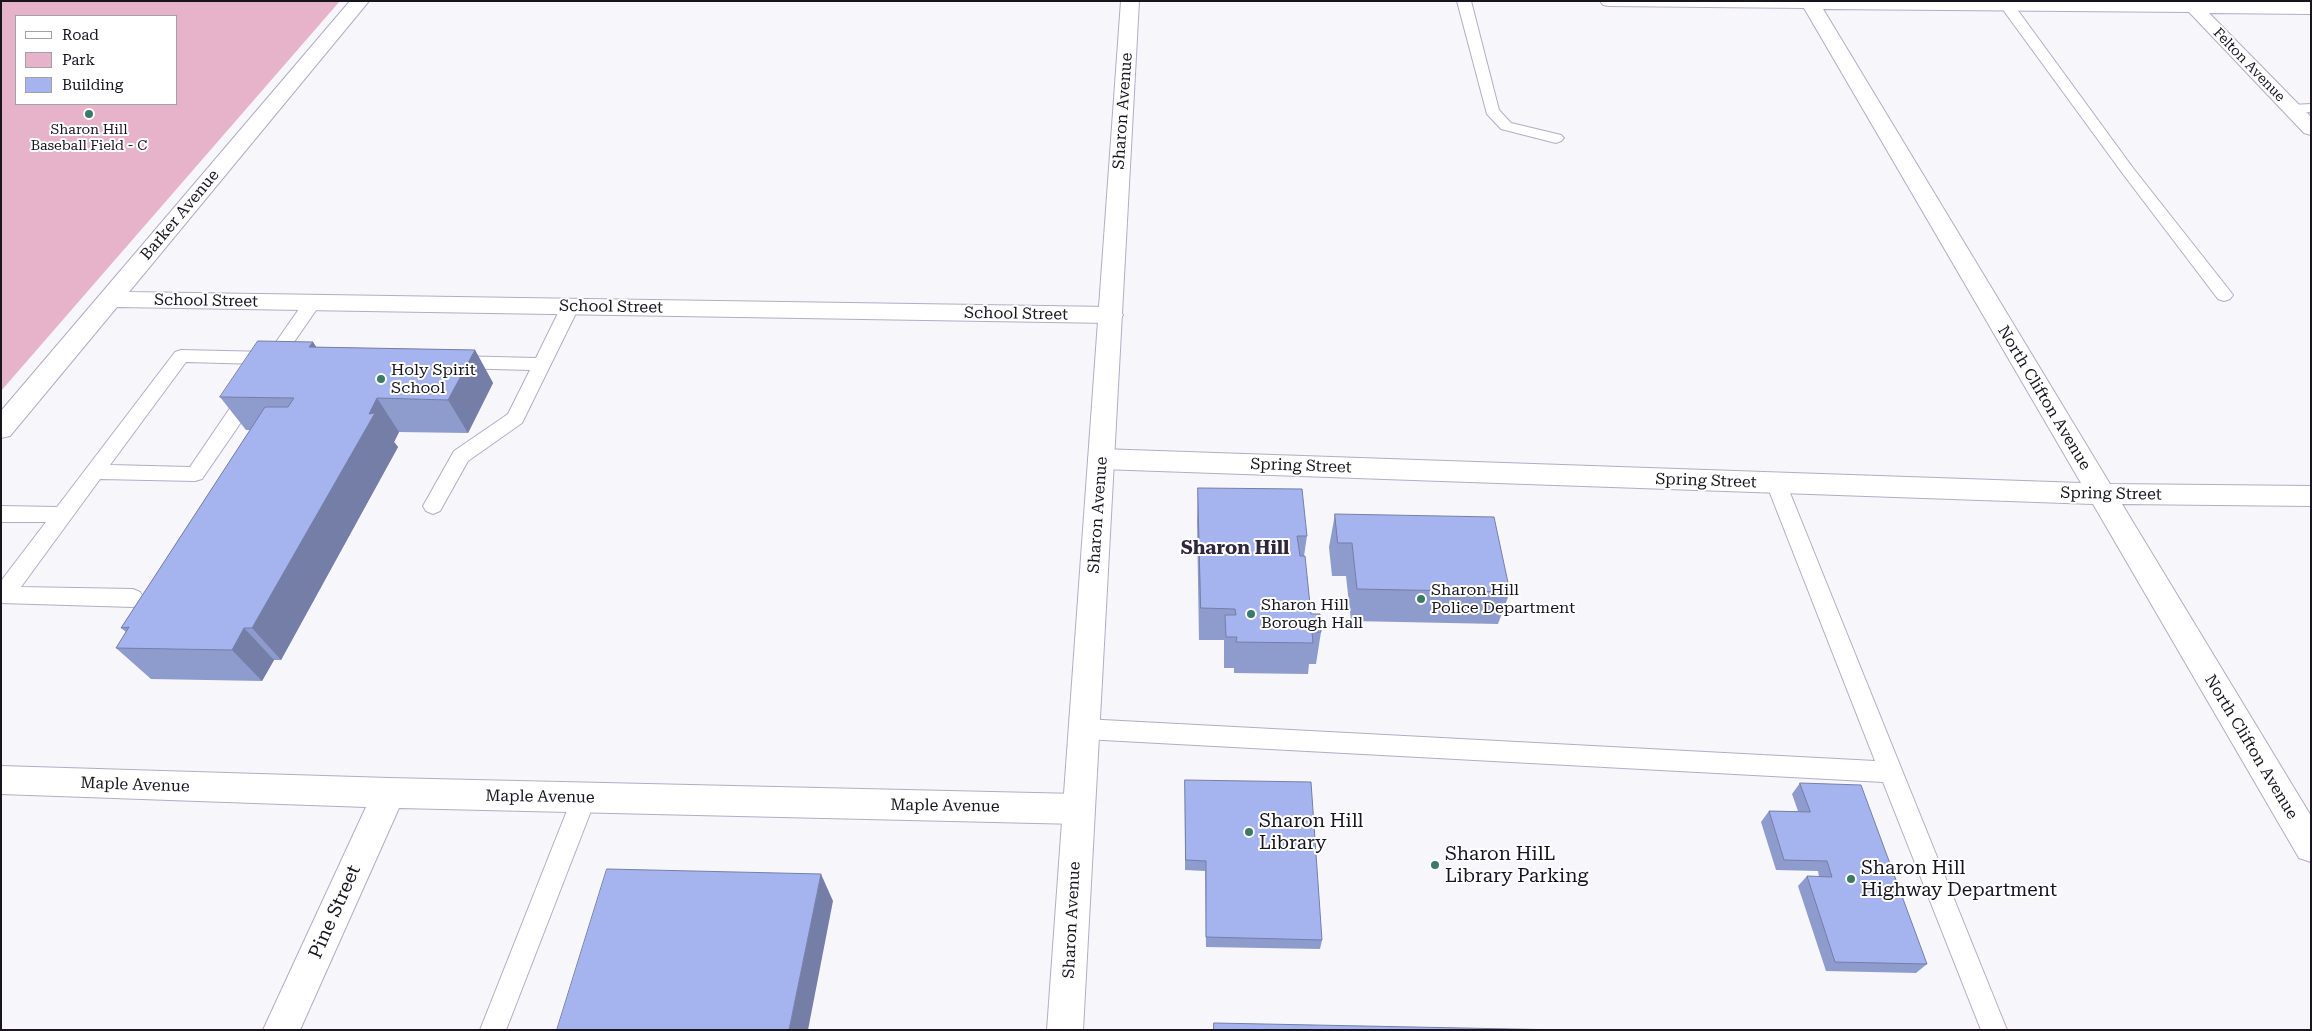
<!DOCTYPE html>
<html>
<head>
<meta charset="utf-8">
<style>
  body { margin:0 }
  #map { position:relative; width:2312px; height:1031px; overflow:hidden; background:#f7f6fb; font-family:"Roboto Serif",serif }
  canvas { display:block }
  .frame { position:absolute; inset:0; border:2px solid #18151f; pointer-events:none }
  .legend { position:absolute; left:15px; top:15px; width:162px; height:90px; box-sizing:border-box; background:#fff; border:1px solid #a3a1a5; margin:0; padding:6px 9px; list-style:none; font-size:15px; color:#18151f }
  .legend li { display:flex; align-items:center; gap:10px; height:25px }
  .legend b { width:25px; border:1px solid #a3a1a5 }
</style>
</head>
<body>
<div id="map">
<canvas width="2312" height="1031"></canvas>
<div class="frame"></div>
<ul class="legend">
<li><b style="height:6px;background:#fff"></b>Road</li>
<li><b style="height:14px;background:#e7b3cb"></b>Park</li>
<li><b style="height:14px;background:#a5b4ee"></b>Building</li>
</ul>
</div>
<script>
const ctx = document.querySelector('canvas').getContext('2d');
ctx.lineJoin = 'round';
function fillPath(path, color) {
  ctx.fillStyle = color;
  ctx.fill(path, 'evenodd');
}
function stroke(path, color, width, dash) {
  ctx.strokeStyle = color;
  ctx.lineWidth = width;
  ctx.lineCap = dash ? 'butt' : 'round';
  ctx.setLineDash(dash || []);
  ctx.stroke(path);
}
function label(font, color, halo, rows, align = 'center') {
  ctx.font = font + ' "Roboto Serif",serif';
  ctx.lineWidth = 4;
  ctx.setLineDash([]);
  ctx.textBaseline = 'middle';
  ctx.strokeStyle = halo;
  ctx.fillStyle = color;
  for (const [text, x, y, turn = 0] of rows) {
    ctx.save();
    ctx.translate(x, y);
    ctx.rotate((+turn || 0) * Math.PI / 180);
    ctx.textAlign = isNaN(turn) ? turn : align;
    if (halo) ctx.strokeText(text, 0, 0);
    ctx.fillText(text, 0, 0);
    ctx.restore();
  }
}
fillPath(new Path2D(`
  M1,1H340L1,391ZM16,16H176V104H16Z`), '#e7b3cb');
const lane = new Path2D(`
  M1457,1H1471L1499,110L1511,123L1561,135L1564,138L1561,141L1556,143L1501,129L1487,114Z
  M2001,1H2011L2133,168L2230,291L2233,295L2230,299L2224,301L2218,299L2123,174L2001,7L1999,4Z
  M2311,104V112L2291,113L2284,109L2291,105Z
  M312,297L318,299L321,303L276,368L270,370L264,368L261,364L186,362L110,465L190,467L243,389L250,388L257,389L259,394L257,399L202,479L195,481L100,479L21,587L133,589L140,592L144,598L140,604L133,607L1,603V581L46,522H1V506L57,507L175,352L181,350L269,352L306,299Z
  M570,301L576,303L579,307L522,423L468,461L440,511L433,514L426,511L423,506L454,451L508,414L530,370L455,368L449,366L446,362L449,358L455,356L536,358L561,307L564,303Z
  M1776,476L1783,478L1786,483L2007,1030H1981L1883,782L1084,739L1076,736L1073,729L1076,722L1084,719L1875,761L1766,483L1769,478Z
  M584,787L592,790L596,798L506,1030H480L572,798L576,790Z`);
const street = new Path2D(`
  M350,1H369L129,292L1111,307L1119,309L1123,315L1119,321L1111,323L117,307L10,436L1,438V411Z
  M1600,1L2311,2V14L2209,13L2311,117V135L2304,133L2189,12L1823,9L2110,484L2311,486V506L2122,504L2311,816V862L2299,858L2093,504L1101,469L1092,466L1088,459L1092,452L1101,449L2081,483L1804,8L1609,6L1603,5Z
  M1,766L389,778L1078,794L1090,798L1094,809L1090,820L1078,824L399,808L300,1030H263L366,807L1,794Z`);
const secondary = new Path2D(`
  M1121,1H1139L1083,1030H1047Z`);
stroke(lane, '#b3acc6', 2);
stroke(street, '#b3acc6', 2);
stroke(secondary, '#b3acc6', 2);
fillPath(lane, '#fff');
fillPath(street, '#fff');
fillPath(secondary, '#fff');
fillPath(new Path2D(`
  M313,342L316,347L475,350L493,383L468,433L399,432L394,442L398,447L281,660H274L262,681L151,679L116,648L126,632L121,628L250,430H246L220,397Z
  M1198,488L1307,536L1304,556L1311,614L1321,632L1316,664H1309L1308,674L1234,673V668H1224V640H1199L1197,522Z
  M1335,514L1510,592L1498,624L1351,621L1346,576H1332L1329,547Z
  M1185,780L1322,940L1320,949L1206,947L1205,871L1185,870Z
  M1800,783L1927,964L1916,973L1826,971L1798,886L1807,876L1819,877L1818,871L1776,870L1761,822L1769,811H1798L1792,794Z`), '#8e9bcd');
fillPath(new Path2D(`
  M313,342L335,376L309,347Z
  M475,350L493,383L468,433L448,400Z
  M377,398L399,432L394,442L398,447L281,660L252,628Z
  M244,628L274,660L262,681L232,650Z
  M821,874L833,901L808,1030H789Z`), '#747ea7');
const building = new Path2D(`
  M258,341L313,342L309,347L475,350L448,400L377,398L369,414L375,413L252,628H244L232,650L116,648L129,627L121,628L265,407H288L294,398L220,397Z
  M1198,488L1302,489L1307,536H1297L1300,556H1305L1311,614H1320L1321,632H1312L1313,643L1236,642L1237,637H1226L1225,615H1236L1235,609L1201,608Z
  M1335,514L1494,517L1510,592L1357,589L1352,543H1338Z
  M1185,780L1311,782L1322,940L1206,937V861L1186,860Z
  M1800,783L1861,785L1927,964L1835,962L1807,876L1832,877L1827,861L1784,860L1769,811L1810,812Z
  M607,869L821,874L789,1030H557Z
  M1214,1023L1562,1030H1214Z`);
fillPath(building, '#a5b4ee');
stroke(building, '#747ea7', 1);
for (const [x, y, r, color] of [
  [89,114,5,"#3b7a67"],
  [381,379,5,"#3b7a67"],
  [1421,599,5,"#3b7a67"],
  [1251,614,5,"#3b7a67"],
  [1249,832,5,"#3b7a67"],
  [1435,865,5,"#3b7a67"],
  [1851,879,5,"#3b7a67"]
]) {
  const dot = new Path2D();
  dot.arc(x, y, r, 0, 2 * Math.PI);
  ctx.fillStyle = color;
  ctx.fill(dot);
  stroke(dot, '#fff', 2);
}
label('14px', '#18151f', '#fff', [
  ["Felton Avenue",2249,65,46]
]);
label('14px', '#18151f', '#fff', [
  ["Sharon Hill",89,130],
  ["Baseball Field - C",89,146]
]);
label('16px', '#18151f', '#fff', [
  ["Sharon Avenue",1123,111,-86],
  ["Barker Avenue",180,215,-50],
  ["School Street",206,301,1],
  ["School Street",611,307,1],
  ["School Street",1016,314,1],
  ["North Clifton Avenue",2044,398,59],
  ["Spring Street",1301,466,2],
  ["Spring Street",1706,481,2],
  ["Spring Street",2111,494,1],
  ["Sharon Avenue",1098,515,-86],
  ["North Clifton Avenue",2251,747,59],
  ["Maple Avenue",135,785,2],
  ["Maple Avenue",540,797,1],
  ["Maple Avenue",945,806,1],
  ["Sharon Avenue",1072,920,-87]
]);
label('16px', '#18151f', '#fff', [
  ["Holy Spirit",391,370],
  ["School",391,388],
  ["Sharon Hill",1431,590],
  ["Police Department",1431,608],
  ["Sharon Hill",1261,605],
  ["Borough Hall",1261,623]
], 'left');
label('bold 19px', '#2f283d', '#fff', [
  ["Sharon Hill",1235,548]
]);
label('19px', '#18151f', '#fff', [
  ["Sharon Hill",1259,821],
  ["Library",1259,843],
  ["Sharon HilL",1445,854],
  ["Library Parking",1445,876],
  ["Sharon Hill",1861,868],
  ["Highway Department",1861,890]
], 'left');
label('19px', '#18151f', '#fff', [
  ["Pine Street",335,912,-66]
]);
</script>
</body>
</html>
